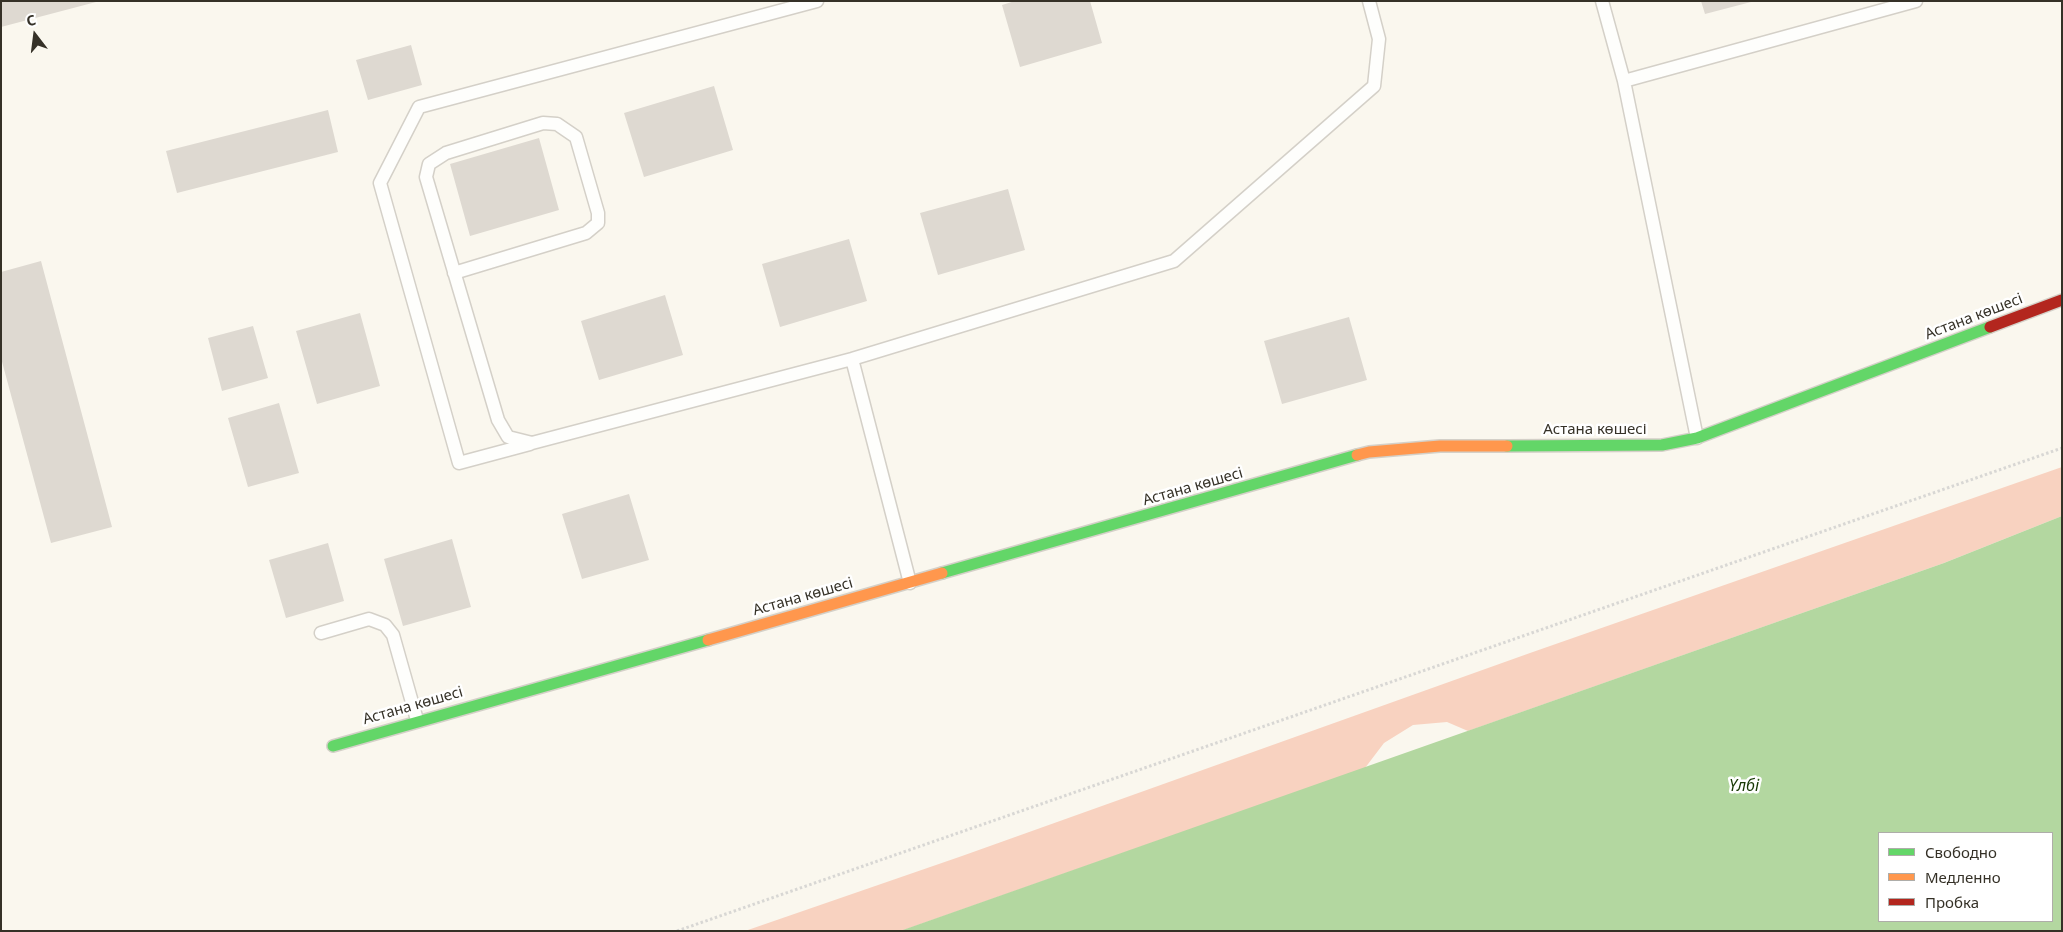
<!DOCTYPE html>
<html>
<head>
<meta charset="utf-8">
<style>
  body { margin:0 }
  #map { position:relative; width:2063px; height:932px; overflow:hidden; background:#faf7ee; font-family:"Noto Sans",sans-serif }
  canvas { display:block }
  .frame { position:absolute; inset:0; border:2px solid #353127; pointer-events:none }
  .legend { position:absolute; left:1878px; top:832px; width:175px; height:90px; box-sizing:border-box; background:#fff; border:1px solid #aeada9; margin:0; padding:6px 9px; list-style:none; font-size:15px; color:#353127 }
  .legend li { display:flex; align-items:center; gap:10px; height:25px }
  .legend b { width:25px; border:1px solid #aeada9 }
  .north { position:absolute; left:10px; top:10px; width:50px; height:50px; -webkit-text-stroke:4px #fff; paint-order:stroke; rotate:345deg; font-size:14px; font-weight:700; line-height:20px; text-align:center; color:#353127 }
  .north::after { content:''; display:block; margin:auto; width:18px; height:22px; background:#353127; clip-path:polygon(50% 0,100% 100%,50% 72%,0 100%) }
</style>
</head>
<body>
<div id="map">
<canvas width="2063" height="932"></canvas>
<div class="frame"></div>
<ul class="legend">
<li><b style="height:6px;background:#63d668"></b>Свободно</li>
<li><b style="height:6px;background:#ff974d"></b>Медленно</li>
<li><b style="height:6px;background:#b3261e"></b>Пробка</li>
</ul>
<div class="north">С</div>
</div>
<script>
const ctx = document.querySelector('canvas').getContext('2d');
ctx.lineJoin = 'round';
function fillPath(path, color) {
  ctx.fillStyle = color;
  ctx.fill(path, 'evenodd');
}
function stroke(path, color, width, dash) {
  ctx.strokeStyle = color;
  ctx.lineWidth = width;
  ctx.lineCap = dash ? 'butt' : 'round';
  ctx.setLineDash(dash || []);
  ctx.stroke(path);
}
function label(font, color, halo, rows, align = 'center') {
  ctx.font = font + ' "Noto Sans",sans-serif';
  ctx.lineWidth = 5;
  ctx.setLineDash([]);
  ctx.textBaseline = 'middle';
  ctx.strokeStyle = halo;
  ctx.fillStyle = color;
  for (const [text, x, y, turn = 0] of rows) {
    ctx.save();
    ctx.translate(x, y);
    ctx.rotate((+turn || 0) * Math.PI / 180);
    ctx.textAlign = isNaN(turn) ? turn : align;
    if (halo) ctx.strokeText(text, 0, 0);
    ctx.fillText(text, 0, 0);
    ctx.restore();
  }
}
fillPath(new Path2D(`
  M2062,467V516L1944,563L1468,731L1447,722L1413,725L1384,743L1365,768L901,931H745L962,856L1530,653Z`), '#f8d2c0');
fillPath(new Path2D(`
  M2062,516V931H900L1944,563ZM1879,833H2052V921H1879Z`), '#b3d7a0');
fillPath(new Path2D(`
  M1,1H96V2L1,27Z
  M1015,1H1090L1102,43L1020,67L1002,5Z
  M1701,1H1751V2L1705,14Z
  M411,45L422,85L368,100L356,60Z
  M714,86L733,150L644,177L624,113Z
  M328,110L338,152L177,193L166,151Z
  M539,138L559,210L470,236L450,164Z
  M1008,189L1025,250L938,275L920,213Z
  M849,239L867,301L780,327L762,264Z
  M41,261L112,527L51,543L1,358V272Z
  M665,295L683,355L599,380L581,321Z
  M360,313L380,386L317,404L296,331Z
  M1349,317L1367,380L1282,404L1264,341Z
  M253,326L268,378L222,391L208,338Z
  M279,403L299,473L248,487L228,418Z
  M629,494L649,560L582,579L562,514Z
  M452,539L471,607L403,626L384,559Z
  M328,543L344,601L286,618L269,560Z`), '#ded9d1');
const lane = new Path2D(`
  M1602,1L1624,81L1697,438
  M1624,81L1916,1
  M454,273L586,233L598,223V213L576,137L557,124L543,123L446,153L429,164L426,177L498,420L508,437L532,443L852,359L1174,261L1374,86L1379,39L1369,1
  M852,359L910,583
  M530,444L459,463L380,183L419,107L817,1
  M321,633L369,619L385,625L393,635L417,720`);
const fast = new Path2D(`
  M1507,446L1662,445L1697,438L1990,327
  M942,573L1357,455
  M333,746L708,640`);
const slow = new Path2D(`
  M1357,455L1369,452L1440,446H1507
  M708,640L942,573`);
const jam = new Path2D(`
  M1990,327L2062,300`);
stroke(lane, '#d4d0c8', 15);
stroke(fast, '#d4d0c8', 14);
stroke(slow, '#d4d0c8', 14);
stroke(jam, '#d4d0c8', 14);
stroke(new Path2D(`
  M677,931L2062,448`), '#d8d7d4', 3, [2.5, 2.5]);
stroke(lane, '#fefefc', 12);
stroke(fast, '#63d668', 11);
stroke(slow, '#ff974d', 11);
stroke(jam, '#b3261e', 11);
label('15px', '#353127', '#fff', [
  ["Астана көшесі",1974,317,-21],
  ["Астана көшесі",1595,430],
  ["Астана көшесі",1193,487,-16],
  ["Астана көшесі",803,597,-16],
  ["Астана көшесі",413,706,-16]
]);
label('italic 16px', '#173804', '#fff', [
  ["Үлбі",1744,786]
]);
</script>
</body>
</html>
